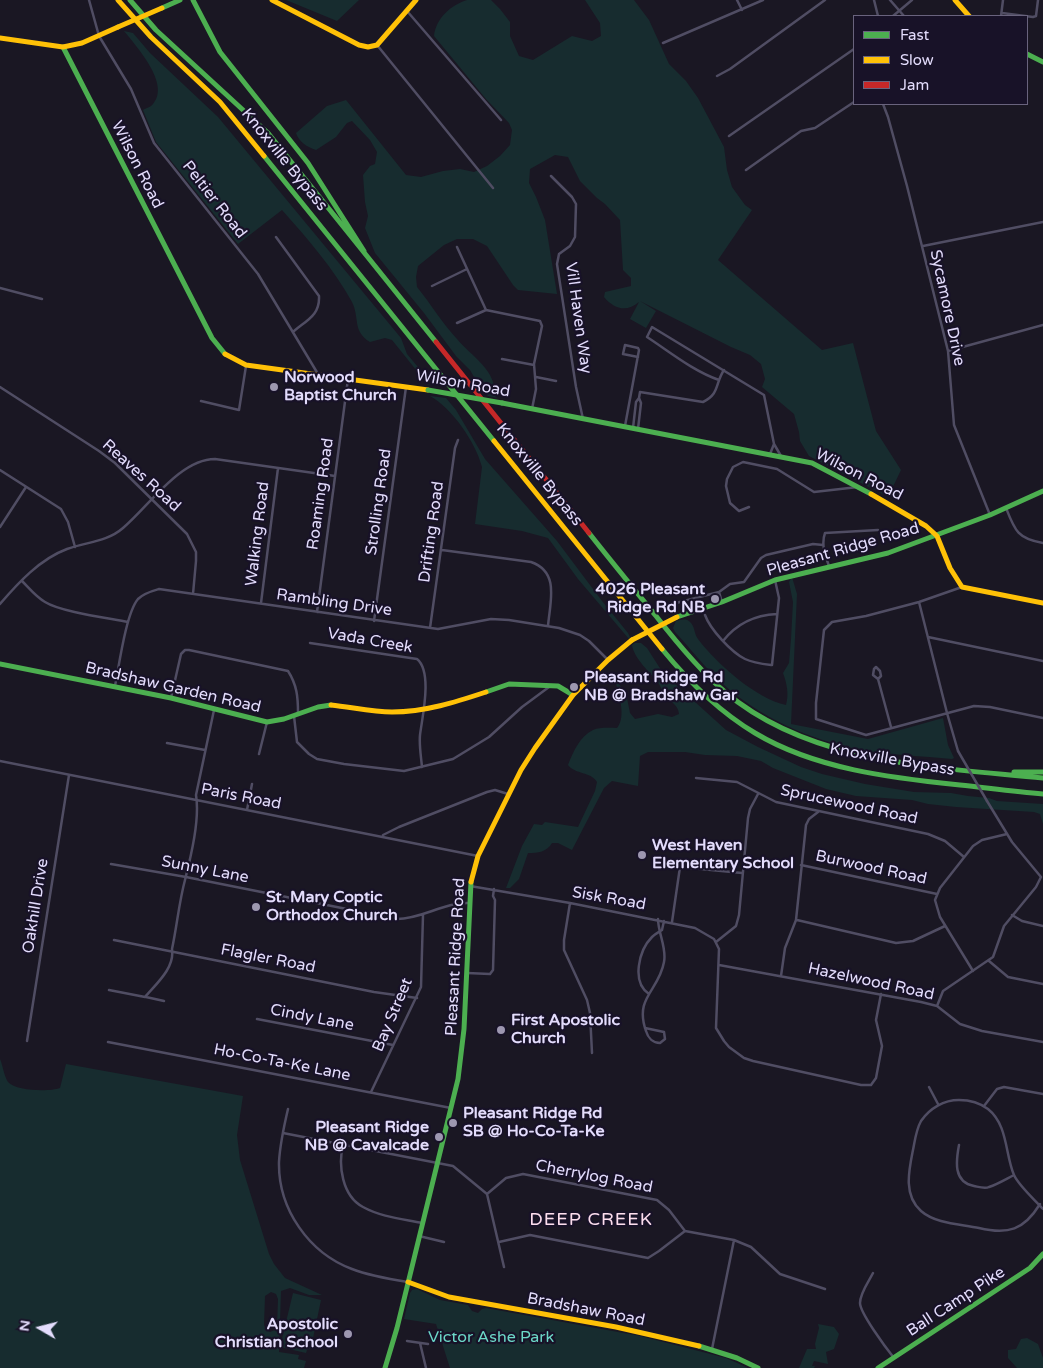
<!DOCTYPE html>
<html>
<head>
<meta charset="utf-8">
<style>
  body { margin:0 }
  #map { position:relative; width:1043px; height:1368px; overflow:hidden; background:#1a1723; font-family:"Varela Round",sans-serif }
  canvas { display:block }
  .legend { position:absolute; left:853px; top:15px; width:175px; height:90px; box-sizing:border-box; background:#181228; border:1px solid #69637d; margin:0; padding:6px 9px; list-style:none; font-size:15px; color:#e3dcfc }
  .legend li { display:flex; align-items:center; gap:10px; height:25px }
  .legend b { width:25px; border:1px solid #69637d }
  .north { position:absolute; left:15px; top:1303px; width:50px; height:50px; -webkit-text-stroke:4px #181228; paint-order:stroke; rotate:278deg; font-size:14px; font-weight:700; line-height:20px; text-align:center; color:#e3dcfc }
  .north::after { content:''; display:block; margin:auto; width:18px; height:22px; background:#e3dcfc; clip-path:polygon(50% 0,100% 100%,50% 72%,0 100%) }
</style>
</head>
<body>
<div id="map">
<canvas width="1043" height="1368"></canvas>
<ul class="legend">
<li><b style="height:6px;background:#4caf50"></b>Fast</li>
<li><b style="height:6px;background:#ffc107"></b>Slow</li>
<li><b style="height:6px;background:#c62828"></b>Jam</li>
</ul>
<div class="north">N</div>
</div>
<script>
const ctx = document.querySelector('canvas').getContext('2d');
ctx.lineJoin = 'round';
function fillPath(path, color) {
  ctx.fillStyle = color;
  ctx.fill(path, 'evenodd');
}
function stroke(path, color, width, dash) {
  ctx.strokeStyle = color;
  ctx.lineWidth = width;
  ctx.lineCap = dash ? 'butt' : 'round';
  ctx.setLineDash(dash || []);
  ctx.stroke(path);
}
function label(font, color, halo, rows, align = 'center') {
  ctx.font = font + ' "Varela Round",sans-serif';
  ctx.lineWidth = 4.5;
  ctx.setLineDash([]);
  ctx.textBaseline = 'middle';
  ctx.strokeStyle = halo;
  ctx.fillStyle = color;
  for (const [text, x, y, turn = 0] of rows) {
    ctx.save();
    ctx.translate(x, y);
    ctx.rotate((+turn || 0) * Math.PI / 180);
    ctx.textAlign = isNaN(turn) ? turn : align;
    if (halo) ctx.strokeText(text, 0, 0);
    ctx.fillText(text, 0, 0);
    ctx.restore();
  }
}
fillPath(new Path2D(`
  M286,0H359L337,21Z
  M467,0H491L500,9L510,22V36L519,56L533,60L572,36L592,41L601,36L600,23L585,0H634L649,20L669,64L686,81L698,98L724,147L727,170L732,187L745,205L752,210L718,260L822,350L853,343L876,431L901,470L888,497L809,456L800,441L799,432L794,414L762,387L765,379L761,364L750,355L731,347L640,301L656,311L646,328L630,319L639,302C627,312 615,310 604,297L605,292L631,286V278L623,270L620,220L605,204L597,198L580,181L568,157L555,155L530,169L529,183L536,197L545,220L557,294L518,290L513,285L487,246L473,239H457L444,245L418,266L416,277L417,287C431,304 442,323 457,339C470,355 498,371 494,395L497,398L488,396L481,389L470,370L456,356L424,313L375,253L365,228L368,216L365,202L363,175L370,166L375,164L377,152L370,140L352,121L347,123L336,137L316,150C307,147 299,142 296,133L327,106L346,100L406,175L421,177L443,171L460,169L474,172L487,166L500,156L510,145L512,130L509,123L486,99L434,36C436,18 451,5 467,0Z
  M124,31L133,33L150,53L218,117L401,338L407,354L423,373L429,386L392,340L385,338L370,342C352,331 360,318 352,302C334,269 307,238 282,210L238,244L156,142L143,110C146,108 151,107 153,104C171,84 136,46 124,31Z
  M430,396L446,398L456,410L485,459L499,475L557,541L602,601L628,633L630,637L629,639L578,579L548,538L522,531L475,524L482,467C476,443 452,408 430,396Z
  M792,577L797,594L791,724L868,739L943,718L948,745L954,758L952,759C922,756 891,755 861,750C811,740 760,718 722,683C705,668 691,649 675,632L673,628L676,621C681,620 686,618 690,622C695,626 694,634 698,639C716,663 756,699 786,705C789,694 787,684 783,673L789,663L791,639L793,602L789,582Z
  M635,643H641L647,648L663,673L726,730L758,747L801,767L822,774L865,784L914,792L951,793L968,796L989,798L997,801L1043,804V824L1040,814L1034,812L956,807L928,804L912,800L856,796L826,789L773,768L761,761L737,756L705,755L685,752H648L640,756L638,786L612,781L604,788L572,850L558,843H552C547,852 538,853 528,853L519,879L510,888H506L522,846L534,824L542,825L545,822L578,827L595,791L597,782C590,771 576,775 568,765C573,752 580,736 593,730C600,727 610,728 617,728C627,716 618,693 615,679L626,693L630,713L635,719L658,714L672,717L679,714C678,704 670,702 665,695C663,692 661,688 659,684C651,673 634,659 632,645Z
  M0,1059C3,1066 4,1076 8,1082C16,1091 49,1092 60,1088L66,1064L243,1096L237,1135L240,1160L269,1254L274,1264L285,1278L322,1295H309L290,1288L281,1291L279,1352L299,1355L298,1359L306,1361L304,1368H0ZM271,1292L276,1294L278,1299L277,1327L275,1330L270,1332L266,1330L264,1325L265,1296Z
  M417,1289L440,1300L468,1305L472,1311L478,1313L482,1309L486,1308L640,1336L726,1358L748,1368H450L436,1324L404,1319L410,1293L412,1290Z
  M293,1293L321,1300L311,1348L307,1350L306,1353L280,1347Z
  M818,1324L834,1327L839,1334L834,1349L826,1352L828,1364L814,1361L812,1366H815L814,1368H799L807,1349H816L815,1344L819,1328Z
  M1027,1338L1038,1344L1043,1358V1368H1017L1008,1358V1350L1016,1349L1021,1339Z`), '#172c2f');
stroke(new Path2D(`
  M89,0L99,36L131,89L154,143L258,274L318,374
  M737,0L742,10
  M874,0L878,16
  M890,0L904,16
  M407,11L501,120
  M1002,13L1033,17L1036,16L1038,0
  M893,16L912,0
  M1001,16L1003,0
  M663,43L763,0
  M377,45L493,188
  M717,76L730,69L825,0
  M883,104L888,117L907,186L948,351L954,425L990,515
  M729,136L854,49
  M746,170L801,131L815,128L854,102
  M551,176L572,197L576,204L575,237L570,246L559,254L557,264L576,387L583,419
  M276,237L319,296C320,315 307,320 294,331
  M923,246L1043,222
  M457,247L486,310L540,321L542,326L534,364L536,389L532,409
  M432,286L467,269
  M0,288L42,299
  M457,323L486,310
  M948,351L1043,325
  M502,359L534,365
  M536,377L556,381
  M719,380C693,371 670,352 647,337L652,327L764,395L774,444L770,454
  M0,387L99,451L115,463L187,534L196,552V561L193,594
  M201,401L239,410L246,366
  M625,426L639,350L638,348L625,345L623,354L638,357
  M633,428L636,402L639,398L640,392L703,402C720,394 715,383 724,370
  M638,429L641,403L639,398
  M774,444L781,456
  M0,470L61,509L68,522L75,547
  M749,507L739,511L730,503L726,486L727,479L733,467L743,462L777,469L814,492L858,487
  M1006,508C1015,531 1018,539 1043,543
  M0,527L26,487
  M442,550L531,562C560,572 550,602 548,626
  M829,566C825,555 821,544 825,533L878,530
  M22,581C29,588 36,597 45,602C61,612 108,618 128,622
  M962,587L919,602L866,616L832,622L824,630L816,703V719L866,735L974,706L990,707L1043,718
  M719,592L722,602
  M919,602L947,713L958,751
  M261,603L278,468
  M676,603L719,592L730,584L744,582L761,558L766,555L813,544L823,545
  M0,604C18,583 40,559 67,549C86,542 107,542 123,528C149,506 180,459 215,459L335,476
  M317,612L348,379
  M705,615C710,629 731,652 745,659C753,663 763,664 772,665L779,598L775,580
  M374,621L406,387
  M430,628L455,448L458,440
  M928,637L1043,661
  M723,641C737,623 756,615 777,614
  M310,643L417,659C433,672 422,718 420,735C419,745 421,756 422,767
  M878,679L881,676L880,671L876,667L874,669L873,675L878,679L891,727
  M115,686C119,666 126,613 138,599C144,593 152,591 159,589L438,629L491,619L509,620L559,628L580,635L589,641L608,660
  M171,698L181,654L185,650H189L288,671C297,685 298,697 298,713
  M294,716L297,742L309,754L317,759L344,764L404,771L453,759L489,737L522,707L549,687
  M167,743L205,750
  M259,754L267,722
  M0,761L478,856
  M696,778L737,782L776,802L928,834L945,841L964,857
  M987,801L1012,842L1041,877
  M247,810L252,784
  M383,835L399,827L487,792L495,790L508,794
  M111,864L186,877L397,919C422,919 444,902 469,903
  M801,865L937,894
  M470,886L570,903L695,928L714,939L719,949L716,1028L724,1041L729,1047L744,1058L753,1061L861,1085H871L876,1078L882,1046L876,1020L881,994
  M570,903L564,940V950L587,1000L590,1013L592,1053
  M1012,915L1022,921L1043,926
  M797,920L896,943L913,941L945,926
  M672,922L680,867L742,873
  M114,940L374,992L417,998
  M716,942L736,926L739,915L748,818L750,809L758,794
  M989,961L1008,977L1043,984
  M719,965L921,1002L937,1006L960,1024L982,1031L1043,1042
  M973,971L940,917L935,900L940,888L973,846L982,840L1007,834
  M467,973L490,974L493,970L495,900L493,896L494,889
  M781,976L785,948L796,920L806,825L809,819L818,812
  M109,990L145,997C156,984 175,968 172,949C177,926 179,902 185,880C191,856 200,819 196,795L214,710
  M649,994C631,982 639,950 652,937C655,934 659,932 662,930L664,921
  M146,997L164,1001
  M937,1006L943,991L993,957L1004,926L1036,887L1041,877
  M257,1019L393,1045
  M645,1028L664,1032L665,1039L660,1043C653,1043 648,1038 646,1031C634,997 659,991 664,962C667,948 658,933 658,919
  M27,1041L69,775
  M108,1042L451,1108
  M929,1087L938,1104
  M371,1092L421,987L423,915
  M984,1106L997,1089L1004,1087L1043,1094
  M288,1109C284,1126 280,1144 279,1162C278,1209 309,1253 352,1269C370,1276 389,1279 408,1282
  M283,1133L453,1166L487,1194L504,1267
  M343,1145C338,1165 342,1196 363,1207C381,1217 403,1219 422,1223
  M959,1145C956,1161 953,1182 974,1186C979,1187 985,1189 989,1187C998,1184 1006,1179 1014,1175
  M487,1194L506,1178L523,1174L657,1200L669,1210L685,1231L734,1240L751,1247L780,1274L825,1289
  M1040,1204C1024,1230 1008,1235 979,1228C960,1224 936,1224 921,1211C903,1195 909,1170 913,1150C915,1140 916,1130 921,1121C930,1108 944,1100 959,1100C969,1100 980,1103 988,1109C1008,1125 1005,1154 1014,1175C1019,1186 1035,1200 1043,1209
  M419,1236L444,1242
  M499,1242L530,1235L648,1258L659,1251L685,1231
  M873,1273C869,1281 860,1293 860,1303C860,1313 886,1348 894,1358
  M407,1341L428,1344
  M420,1343L426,1368
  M712,1349L734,1240`), '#504d63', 2.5);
stroke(new Path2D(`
  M130,0L156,30L268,133L436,342
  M193,0L220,52L308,163L364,251
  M162,8L180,0
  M63,47L212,338L225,354
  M1027,54L1043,62
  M264,156L494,441
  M502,403L812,463L871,494
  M589,533C611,561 634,589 656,616C677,643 699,670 725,692C812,765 936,767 1043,778
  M677,617L722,602L775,580L888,553L990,515L1043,491
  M662,649C689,682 718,711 755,733C815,769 891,778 960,785C988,788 1015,792 1043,794
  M0,664L171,698L267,722L284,719L318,707L331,705
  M486,692L509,684L558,686L573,695
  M1014,772H1043
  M699,1346L737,1358L758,1368
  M385,1368L397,1328L458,1079L464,1029L471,882
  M878,1368L1030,1268L1043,1254`), '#4caf50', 5);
stroke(new Path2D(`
  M118,0L151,37L220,102L264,156
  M272,0L359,45L368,47L377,45L416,0
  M955,0L969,16
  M0,38L63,47L82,43L118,27
  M225,354L246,365L428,390
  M494,441L662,649
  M871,494L926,526L937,536L950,568L962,587L1043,603
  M331,705C351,707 372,712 392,712C425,712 456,702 486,692
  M471,882L478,856L521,770L535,748L573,695L608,660L632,640
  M408,1282L449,1297L616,1327L699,1346`), '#ffc107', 5);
stroke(new Path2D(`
  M436,342L589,533`), '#c62828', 5);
stroke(new Path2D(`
  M958,751L987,801`), '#504d63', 2.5);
stroke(new Path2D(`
  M428,390L502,403`), '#4caf50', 5);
stroke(new Path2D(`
  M118,27L162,8
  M632,640L677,617`), '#ffc107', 5);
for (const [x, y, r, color] of [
  [274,387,5,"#9d97b0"],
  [715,599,5,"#9d97b0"],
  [574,687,5,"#9d97b0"],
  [642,855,5,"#9d97b0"],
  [256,907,5,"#9d97b0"],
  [501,1030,5,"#9d97b0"],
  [453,1123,5,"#9d97b0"],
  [439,1137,5,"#9d97b0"],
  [348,1334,5,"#9d97b0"]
]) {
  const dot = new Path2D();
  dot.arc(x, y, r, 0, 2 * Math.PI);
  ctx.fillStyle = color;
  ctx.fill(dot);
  stroke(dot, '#181228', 2);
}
label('16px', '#e3dcfc', '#181228', [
  ["Knoxville Bypass",284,160,51],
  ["Wilson Road",137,165,63],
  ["Peltier Road",214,200,52],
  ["Sycamore Drive",947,308,78],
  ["Vill Haven Way",578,318,82],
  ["Wilson Road",463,384,10],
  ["Knoxville Bypass",539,475,51],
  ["Wilson Road",859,475,27],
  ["Reaves Road",141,476,42],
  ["Roaming Road",321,494,-82],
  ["Strolling Road",379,502,-82],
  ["Drifting Road",432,532,-82],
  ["Walking Road",258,534,-83],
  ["Pleasant Ridge Road",843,550,-16],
  ["Rambling Drive",334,603,8],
  ["Vada Creek",370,641,10],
  ["Bradshaw Garden Road",173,688,13],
  ["Knoxville Bypass",892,760,10],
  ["Paris Road",241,797,11],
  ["Sprucewood Road",849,805,12],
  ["Burwood Road",871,868,12],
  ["Sunny Lane",205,870,11],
  ["Sisk Road",609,899,10],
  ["Oakhill Drive",36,906,-81],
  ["Pleasant Ridge Road",456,957,-87],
  ["Flagler Road",268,959,11],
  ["Hazelwood Road",871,982,12],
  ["Bay Street",393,1015,-67],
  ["Cindy Lane",312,1018,11],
  ["Ho-Co-Ta-Ke Lane",282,1063,11],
  ["Cherrylog Road",594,1177,11],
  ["Ball Camp Pike",956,1302,-33],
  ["Bradshaw Road",586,1310,11]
]);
label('bold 16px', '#e3dcfc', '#181228', [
  ["Norwood",284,378],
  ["Baptist Church",284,396],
  ["4026 Pleasant",705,590,"right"],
  ["Ridge Rd NB",705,608,"right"],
  ["Pleasant Ridge Rd",584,678],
  ["NB @ Bradshaw Gar",584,696],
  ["West Haven",652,846],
  ["Elementary School",652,864],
  ["St. Mary Coptic",266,898],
  ["Orthodox Church",266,916],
  ["First Apostolic",511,1021],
  ["Church",511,1039],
  ["Pleasant Ridge Rd",463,1114],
  ["SB @ Ho-Co-Ta-Ke",463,1132],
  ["Pleasant Ridge",429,1128,"right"],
  ["NB @ Cavalcade",429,1146,"right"],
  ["Apostolic",338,1325,"right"],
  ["Christian School",338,1343,"right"]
], 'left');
label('16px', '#6cd8c8', '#181228', [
  ["Victor Ashe Park",491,1338]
]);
ctx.letterSpacing = '1px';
label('18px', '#fcddee', '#181228', [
  ["DEEP CREEK",591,1220]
]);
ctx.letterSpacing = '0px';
</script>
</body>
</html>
